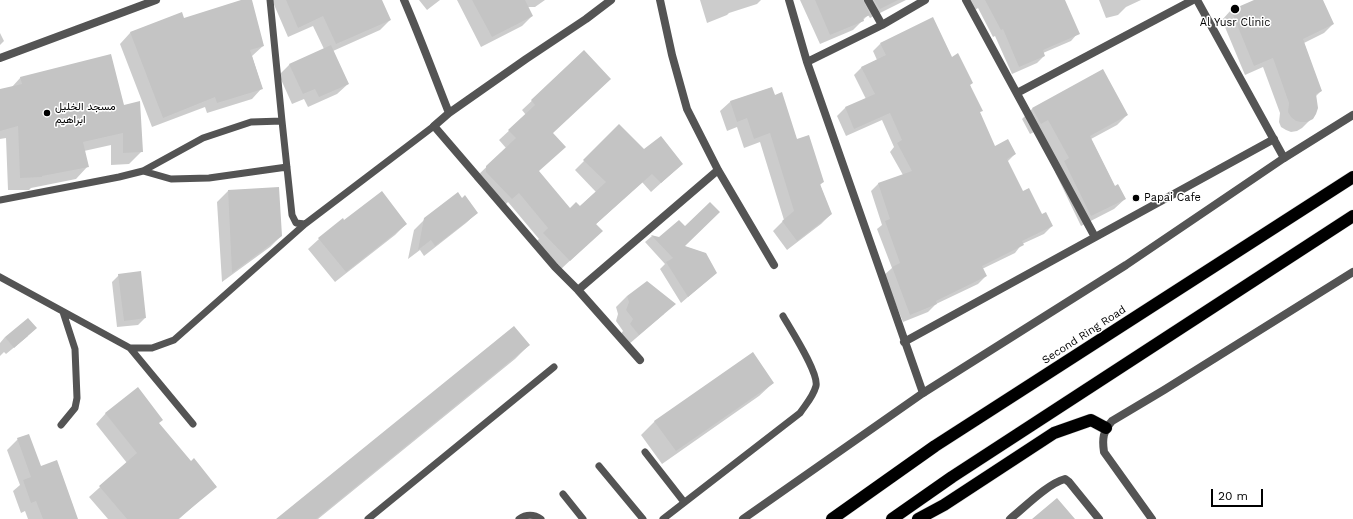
<!DOCTYPE html>
<html>
<head>
<meta charset="utf-8">
<style>
  body { margin:0 }
  #map { position:relative; width:1353px; height:519px; overflow:hidden; background:#fff; font-family:"Work Sans",sans-serif }
  canvas { display:block }
  .scale { position:absolute; left:1211px; top:489px; width:52px; height:18px; box-sizing:border-box; border:2px solid #000; border-top:0; padding-left:5px; font-size:12px; line-height:14px; white-space:nowrap; color:#000; -webkit-text-stroke:3px #fff; paint-order:stroke }
</style>
</head>
<body>
<div id="map">
<canvas width="1353" height="519"></canvas>
<div class="scale">20 m</div>
</div>
<script>
const ctx = document.querySelector('canvas').getContext('2d');
ctx.lineJoin = 'round';
function fillPath(path, color) {
  ctx.fillStyle = color;
  ctx.fill(path, 'evenodd');
}
function stroke(path, color, width, dash) {
  ctx.strokeStyle = color;
  ctx.lineWidth = width;
  ctx.lineCap = dash ? 'butt' : 'round';
  ctx.setLineDash(dash || []);
  ctx.stroke(path);
}
function label(font, color, halo, rows, align = 'center') {
  ctx.font = font + ' "Work Sans",Vazirmatn,sans-serif';
  ctx.lineWidth = 3;
  ctx.setLineDash([]);
  ctx.textBaseline = 'middle';
  ctx.strokeStyle = halo;
  ctx.fillStyle = color;
  for (const [text, x, y, turn = 0] of rows) {
    ctx.save();
    ctx.translate(x, y);
    ctx.rotate((+turn || 0) * Math.PI / 180);
    ctx.textAlign = isNaN(turn) ? turn : align;
    if (halo) ctx.strokeText(text, 0, 0);
    ctx.fillText(text, 0, 0);
    ctx.restore();
  }
}
fillPath(new Path2D(`
  M245,0H251L263,46L252,56L262,88L252,99L207,113L205,107L152,127L120,44L130,33L181,14L183,19Z
  M272,0H381L390,20L380,30L333,51L348,84L337,94L308,107L304,99L292,104L279,75L289,65L324,49L313,26L288,37Z
  M419,0H440L427,10Z
  M457,0H545L535,7H527L532,16L522,26L481,47Z
  M700,0H761L757,4L729,13L727,15L707,23Z
  M800,0H906L870,18L868,15L853,30L820,44Z
  M966,0H1064L1078,33L1071,41L1043,53L1044,56L1037,63L1012,74L995,36L993,37L978,8L972,12Z
  M1099,0H1141L1126,7L1118,15L1106,18Z
  M1257,0H1322L1333,24L1324,33L1304,43L1321,91L1315,97L1312,118L1302,128L1297,131L1291,132L1286,130L1281,127L1279,122L1280,113L1263,67L1245,75L1222,20L1231,10Z
  M0,33L4,41L0,45Z
  M880,44L951,58L970,85L979,113L994,147L1015,154L1007,162L1023,193L1052,226L1044,234L1022,244L1015,253L982,269L986,276L978,284L936,304L928,312L903,322L884,275L892,268L877,229L882,225L871,191L878,184L903,175L890,152L894,147L882,120L846,136L837,116L845,108L866,99L854,75L862,67L877,60L873,51Z
  M584,52L552,133L538,171L570,209L579,207L596,192L575,170L619,126L644,151L682,164L651,192L642,182L596,224L592,240L560,270L534,243L539,239L508,202L502,208L474,179L506,148L499,140L526,115L522,110Z
  M1103,71L1127,115L1117,125L1091,139L1115,187L1125,199L1114,209L1081,226L1055,172L1058,168L1038,130L1030,134L1022,119L1032,109Z
  M21,77L123,106L142,151L129,164L111,165V145L84,151L88,166L76,179L31,188L29,190H8L6,138L0,139V90L11,88Z
  M771,88L797,140L823,182L820,185L831,214L821,224L787,250L773,231L784,220L760,142L744,148L737,127L727,131L720,111L730,102Z
  M228,191L281,236L270,247L222,282L217,202Z
  M477,213L466,223L424,256L420,250L408,259L414,230L425,219Z
  M344,221L406,224L395,235L335,282L308,249L319,239Z
  M685,228L683,246L709,279L681,303L660,269L665,264L645,242L652,236L660,238Z
  M119,275L145,318L138,325L117,327L112,282Z
  M627,296L664,314L628,345L620,335L623,331L616,321L618,314L616,307Z
  M28,336L6,354L4,352L0,356V343L5,337Z
  M529,345L515,359L318,519H277Z
  M773,383L759,396L662,464L641,435L655,421Z
  M106,413L158,424L191,462L216,486L179,519H108L89,497L127,463L96,424Z
  M18,439L40,467L77,519H28L25,511L21,513L13,491L20,485L7,450Z`), '#0003');
fillPath(new Path2D(`
  M241,0H252L264,46L250,50L263,89L217,103L215,97L163,118L130,32L182,12L184,18Z
  M286,0H382L391,20L336,44L323,16L298,28Z
  M472,0H525L533,16L492,37Z
  M815,0H863L870,15L863,18L864,21L830,35Z
  M874,0H898L880,9Z
  M985,0H1065L1080,34L1043,50L1045,56L1019,67L1003,29L1001,30Z
  M1254,0H1323L1334,24L1303,39L1322,91L1316,94L1318,108L1316,114L1313,119L1307,122H1301L1296,121L1291,117L1288,112L1289,103L1273,58L1254,66L1231,10Z
  M933,17L952,57L958,53L973,83L970,85L983,111L980,112L995,146L1008,139L1016,154L1007,159L1023,191L1029,188L1042,214L1046,212L1053,226L1022,241L1024,245L982,266L987,276L936,301L937,304L910,315L892,267L900,263L885,221L890,219L878,183L912,171L897,143L902,140L890,113L854,129L845,107L875,94L861,67L886,55L880,43Z
  M331,45L349,84L319,97L315,89L303,94L289,64Z
  M584,50L611,79L553,133L566,147L539,171L570,208L576,202L580,206L606,182L583,160L619,124L644,149L661,136L683,164L661,183L652,174L596,224L603,231L570,261L543,233L548,228L519,193L512,199L486,172V166L516,138L508,130L535,105L531,100Z
  M111,54L124,105L140,101L143,152L123,153V133L83,142L89,167L42,176V177L20,178L18,126L0,131V89L22,84L20,77Z
  M1103,69L1128,115L1090,136L1115,186L1118,184L1126,199L1091,216L1064,161L1069,158L1048,120L1041,124L1032,108Z
  M772,87L775,95L782,92L797,139L809,135L824,182L820,184L832,214L797,241L782,221L794,211L770,133L754,139L747,118L737,122L730,101Z
  M279,187L282,236L232,273L228,190Z
  M382,191L407,224L346,272L318,238L343,218L344,220Z
  M458,192L462,198L465,195L478,213L435,246L431,240L418,250L424,218Z
  M710,202L720,212L685,246L706,253L717,273L688,297L666,262L673,258L651,235L659,237L679,220L685,226Z
  M141,271L146,318L124,321L118,274Z
  M647,281L676,304L639,335L630,324L633,319L626,310L629,302L627,296Z
  M28,318L37,328L14,348L5,337Z
  M514,326L530,345L316,519H276Z
  M753,352L774,383L676,451L654,421Z
  M138,387L163,420L159,423L191,461L194,458L217,487L178,519H127L99,486L137,453L105,413Z
  M29,434L41,466L57,460L78,519H43L36,501L31,503L23,480L31,477L17,438Z
  M1057,498L1075,519H1032Z`), '#c4c4c4');
const motorway = new Path2D(`
  M832,519L935,446L1353,177
  M892,519L952,477L1353,216
  M918,519L944,505L1054,433L1091,420L1106,428`);
stroke(motorway, '#dbdbdb', 13);
stroke(new Path2D(`
  M282,121L292,215L296,223L305,224L434,126
  M143,171L171,179L209,178L287,167
  M0,200L119,177L143,171L203,138L251,122L282,121L270,0
  M0,277L130,348H152L174,340L305,224
  M130,348L193,424
  M61,425L75,408L77,398L75,349L63,312
  M645,452L684,502
  M599,466L643,519
  M563,494L583,519
  M368,519L554,367
  M519,519C526,514 534,514 541,519
  M663,519L800,413C806,404 813,397 816,386C819,373 791,330 783,316`), '#545454', 7);
stroke(new Path2D(`
  M404,0C420,37 434,75 449,113L526,59L586,19L611,0
  M660,0L672,55L687,109L718,170L774,265
  M789,0L807,62L923,393
  M868,0L882,25
  M966,0L1095,237
  M1197,0L1284,158
  M0,58L156,0
  M807,62L882,25L925,0
  M1017,93L1193,0
  M449,113L434,126L555,267L578,290L640,360
  M578,290L718,170
  M904,342L1274,139
  M1010,519C1025,507 1047,484 1065,479L1069,482L1099,519
  M1152,519L1104,452C1102,439 1103,431 1112,421L1164,390L1353,272`), '#545454', 8);
stroke(new Path2D(`
  M743,519L923,393L1126,265L1284,158L1353,115`), '#545454', 8);
stroke(motorway, '#000', 12);
for (const [x, y, r, color] of [
  [1235,9,5,"#000"],
  [47,113,4,"#000"],
  [1136,198,4,"#000"]
]) {
  const dot = new Path2D();
  dot.arc(x, y, r, 0, 2 * Math.PI);
  ctx.fillStyle = color;
  ctx.fill(dot);
  stroke(dot, '#fff', 1.5);
}
label('11px', '#000', '#fff', [
  ["Al Yusr Clinic",1235,23,"center"],
  ["مسجد الخليل",55,107],
  ["ابراهيم",55,120],
  ["Papai Cafe",1144,198]
], 'left');
label('11px', '#000', '#fff', [
  ["Second Ring Road",1084,335,-33]
]);
</script>
</body>
</html>
